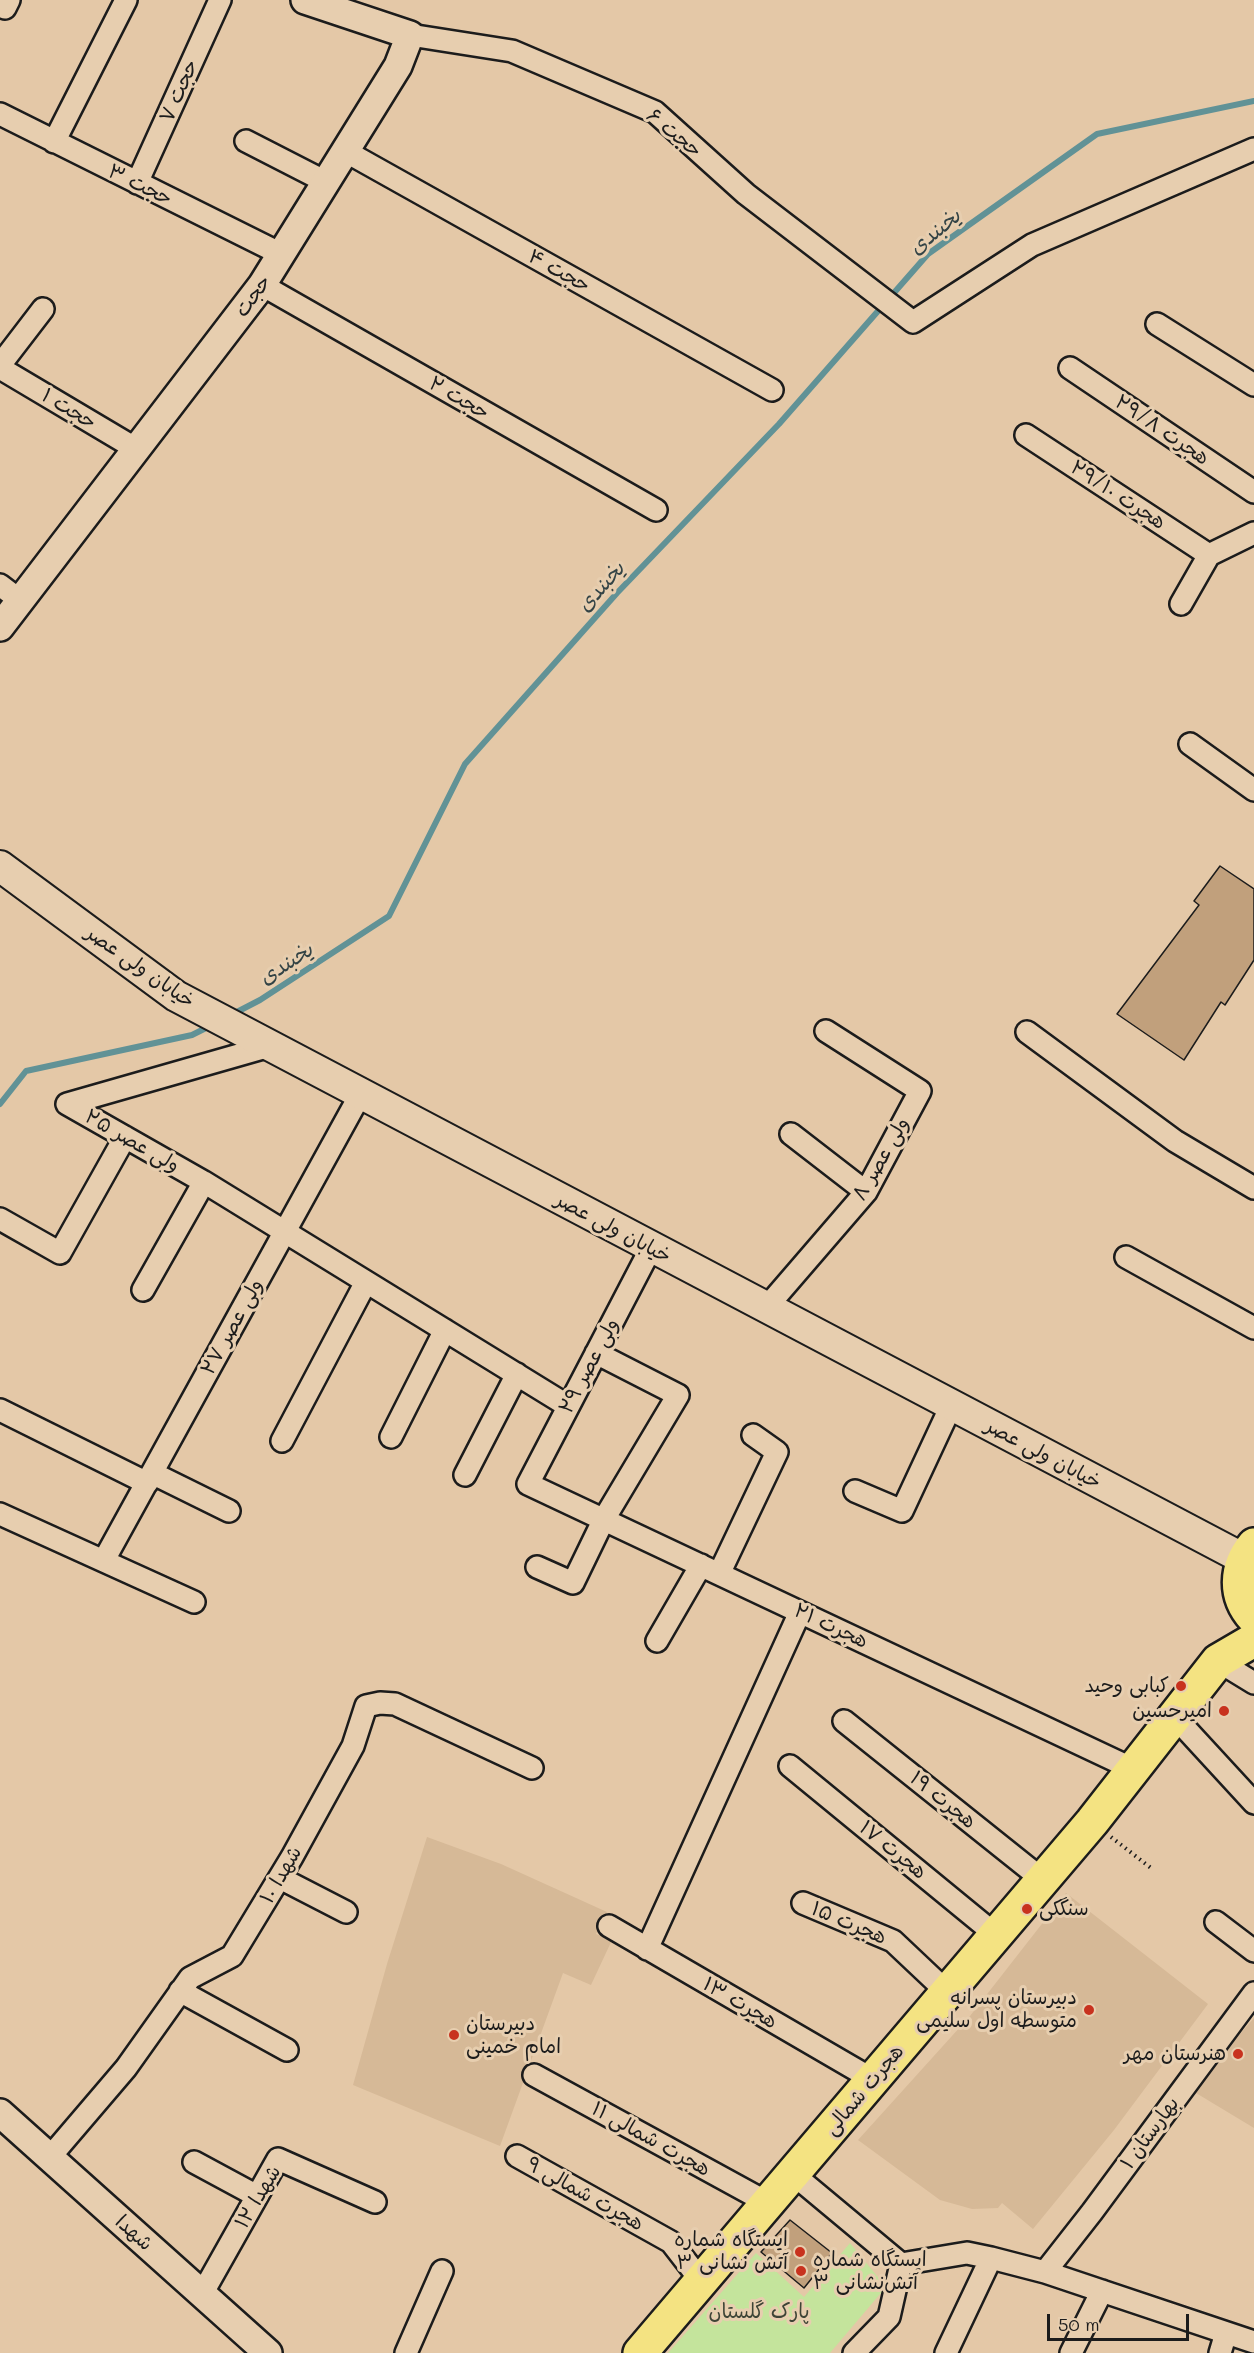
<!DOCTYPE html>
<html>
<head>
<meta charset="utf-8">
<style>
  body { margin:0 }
  #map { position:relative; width:1254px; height:2353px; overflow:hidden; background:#e4c8a7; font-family:Mali,sans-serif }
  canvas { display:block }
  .scale { position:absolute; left:1047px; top:2314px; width:142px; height:27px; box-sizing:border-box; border:3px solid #1c1c1c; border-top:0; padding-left:8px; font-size:18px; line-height:21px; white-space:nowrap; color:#1c1c1c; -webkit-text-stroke:4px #e7ceaf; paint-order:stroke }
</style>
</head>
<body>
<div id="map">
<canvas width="1254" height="2353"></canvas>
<div class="scale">50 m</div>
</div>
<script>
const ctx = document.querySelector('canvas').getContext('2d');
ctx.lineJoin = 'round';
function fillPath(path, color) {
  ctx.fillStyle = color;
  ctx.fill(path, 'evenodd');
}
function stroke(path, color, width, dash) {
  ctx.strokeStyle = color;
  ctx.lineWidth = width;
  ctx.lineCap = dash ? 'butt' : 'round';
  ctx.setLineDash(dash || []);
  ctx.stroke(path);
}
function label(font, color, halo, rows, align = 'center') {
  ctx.font = font + ' Mali,"Playpen Sans Arabic",sans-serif';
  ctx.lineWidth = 6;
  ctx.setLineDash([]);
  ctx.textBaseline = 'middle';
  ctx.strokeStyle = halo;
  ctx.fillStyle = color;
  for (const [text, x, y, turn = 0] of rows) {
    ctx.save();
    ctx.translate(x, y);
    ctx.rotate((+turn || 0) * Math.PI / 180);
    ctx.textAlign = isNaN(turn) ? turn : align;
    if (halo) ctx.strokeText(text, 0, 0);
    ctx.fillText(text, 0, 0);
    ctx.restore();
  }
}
fillPath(new Path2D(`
  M427,1837L501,1864L607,1912L596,1934L612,1940L591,1985L563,1973L500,2146L353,2085L387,1964Z
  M1066,1893L1208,2004L1114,2130L1033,2229L1002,2203L998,2208L972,2209L940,2200L858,2140L970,2016Z
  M1254,2018V2128L1191,2090Z`), '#d6b997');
fillPath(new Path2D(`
  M850,2243L886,2287L830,2353H668L756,2253L804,2297Z`), '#c4e49c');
stroke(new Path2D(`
  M231,1015L260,1000L389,916L465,764L617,593L779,424L928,254L1097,134L1254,101
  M0,1104L26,1071L192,1035L212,1025`), '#619296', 6);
const building = new Path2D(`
  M1220,866L1254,889V960L1225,1005L1221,1002L1184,1060L1117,1014L1199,905L1194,901Z
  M790,2220L832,2253L804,2288L761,2252Z`);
fillPath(building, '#c1a07c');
stroke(building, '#1c1c1c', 1.5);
const minor = new Path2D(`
  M5,8L9,0
  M410,35L512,51L655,112L746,194L913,322L1032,245L1254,149
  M0,114L281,254
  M246,141L326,182
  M54,142L126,0
  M345,151L772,390
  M137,183L220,0
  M262,285L656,510
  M1157,324L1254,385
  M0,365L43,309
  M0,368L138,450
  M1070,368L1254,492
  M1026,435L1209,555
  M0,585L21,601
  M1181,604L1209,555L1254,533
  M1190,744L1254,790
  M1027,1032L1175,1141L1254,1188
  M270,1046L67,1104L204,1182L568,1406
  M791,1134L866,1192
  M0,1219L60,1253L125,1137
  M651,1248L528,1484L1133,1769
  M1126,1257L1254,1328
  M143,1290L204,1182
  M766,1308L866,1192L920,1091L826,1031
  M0,1410L147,1483
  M391,1437L445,1330
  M282,1441L366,1282
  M152,1473L229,1511
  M465,1475L517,1374
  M855,1491L902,1511L951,1406
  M0,1514L194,1602
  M104,1560L360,1095
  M537,1567L573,1583L604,1519L678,1395L596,1353
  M719,1574L777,1452L753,1435
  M657,1641L701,1565
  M1218,1661L1254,1683
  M1174,1716L1254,1803
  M844,1721L1043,1880
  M790,1766L996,1935
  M280,1878L346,1912
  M803,1903L893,1941L947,1992
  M1216,1922L1254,1951
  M609,1926L872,2079
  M647,1949L800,1612
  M180,1991L287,2050
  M534,2075L768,2203
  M517,2156L671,2242L702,2282
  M50,2157L126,2068L190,1978L232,1956L292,1857L353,1746L366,1706L380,1703L395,1704L532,1768
  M194,2162L257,2196
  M793,2174L901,2264L967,2253L991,2258L1045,2272L1254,2342
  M1045,2272L1092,2212L1254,1993
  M202,2294L278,2159L375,2202
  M406,2353L442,2271
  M854,2353L889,2317L901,2264
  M946,2353L991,2258
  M1071,2353L1102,2291
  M1220,2353L1226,2333`);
const tertiary = new Path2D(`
  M0,627L262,285L398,66L410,35L305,0
  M0,2113L268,2353`);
const secondary = new Path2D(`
  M0,866L176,996L1244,1559`);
const primary = new Path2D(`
  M1254,1545C1235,1568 1234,1596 1254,1618
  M640,2353L1092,1822L1218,1661L1254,1640`);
stroke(minor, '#1c1c1c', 26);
stroke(tertiary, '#1c1c1c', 32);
stroke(secondary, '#1c1c1c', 34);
stroke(primary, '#1c1c1c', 38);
stroke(new Path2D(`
  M1111,1837L1151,1868`), '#1c1c1c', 4, [1.5, 4.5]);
stroke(minor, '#e7ceaf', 21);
stroke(tertiary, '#e7ceaf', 27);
stroke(secondary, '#e7ceaf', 30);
stroke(primary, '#f4e382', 33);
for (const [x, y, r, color] of [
  [1181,1686,6,"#c8321e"],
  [1224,1711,6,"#c8321e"],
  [1027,1909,6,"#c8321e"],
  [1089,2010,6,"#c8321e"],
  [454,2035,6,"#c8321e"],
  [1238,2054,6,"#c8321e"],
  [800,2252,6,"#c8321e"],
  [801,2271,6,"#c8321e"]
]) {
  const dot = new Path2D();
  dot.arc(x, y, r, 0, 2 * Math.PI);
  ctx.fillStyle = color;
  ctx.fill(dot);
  stroke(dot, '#e7ceaf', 2);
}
label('20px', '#1c1c1c', '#e7ceaf', [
  ["حجت ۷",179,91,-66],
  ["حجت ۶",674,133,39],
  ["حجت ۳",140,185,26],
  ["حجت ۴",559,271,29],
  ["حجت",253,296,-54],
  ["حجت ۲",459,398,30],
  ["حجت ۱",69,409,31],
  ["هجرت ۲۹/۸",1162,430,34],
  ["هجرت ۲۹/۱۰",1118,495,33],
  ["خیابان ولی عصر",140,967,35],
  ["ولی عصر ۲۵",132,1141,30],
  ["ولی عصر ۸",881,1159,-60],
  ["خیابان ولی عصر",613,1228,28],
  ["ولی عصر ۲۷",232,1327,-61],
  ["ولی عصر ۲۹",589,1366,-62],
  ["خیابان ولی عصر",1043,1454,28],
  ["هجرت ۲۱",831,1626,25],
  ["هجرت ۱۹",943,1800,39],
  ["هجرت ۱۷",893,1850,39],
  ["شهدا ۱۰",281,1875,-60],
  ["هجرت ۱۵",849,1923,23],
  ["هجرت ۱۳",740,2003,30],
  ["هجرت شمالی",864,2090,-50],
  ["بهارستان ۱",1150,2133,-54],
  ["هجرت شمالی ۱۱",651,2139,29],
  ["هجرت شمالی ۹",585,2194,29],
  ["شهدا ۱۲",258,2197,-59],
  ["شهدا",134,2233,42]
]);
label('20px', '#1c1c1c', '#e7ceaf', [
  ["کبابی وحید",1169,1686],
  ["امیرحسین",1212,1711],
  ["سنگکی",1039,1909,"left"],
  ["دبیرستان پسرانه",1077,1998],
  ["متوسطه اول سلیمی",1077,2021],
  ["دبیرستان",466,2024,"left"],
  ["امام خمینی",466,2047,"left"],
  ["هنرستان مهر",1226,2054],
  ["ایستگاه شماره",788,2240],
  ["۳ آتش نشانی",788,2263],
  ["ایستگاه شماره",813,2260,"left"],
  ["۳ آتش‌نشانی",813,2283,"left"]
], 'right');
label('20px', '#3e4436', '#e7ceaf', [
  ["پارک گلستان",759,2312]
]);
label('italic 21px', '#334345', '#e7ceaf', [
  ["یخبندی",935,232,-39],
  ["یخبندی",601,587,-48],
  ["یخبندی",286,964,-33]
]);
</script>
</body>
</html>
